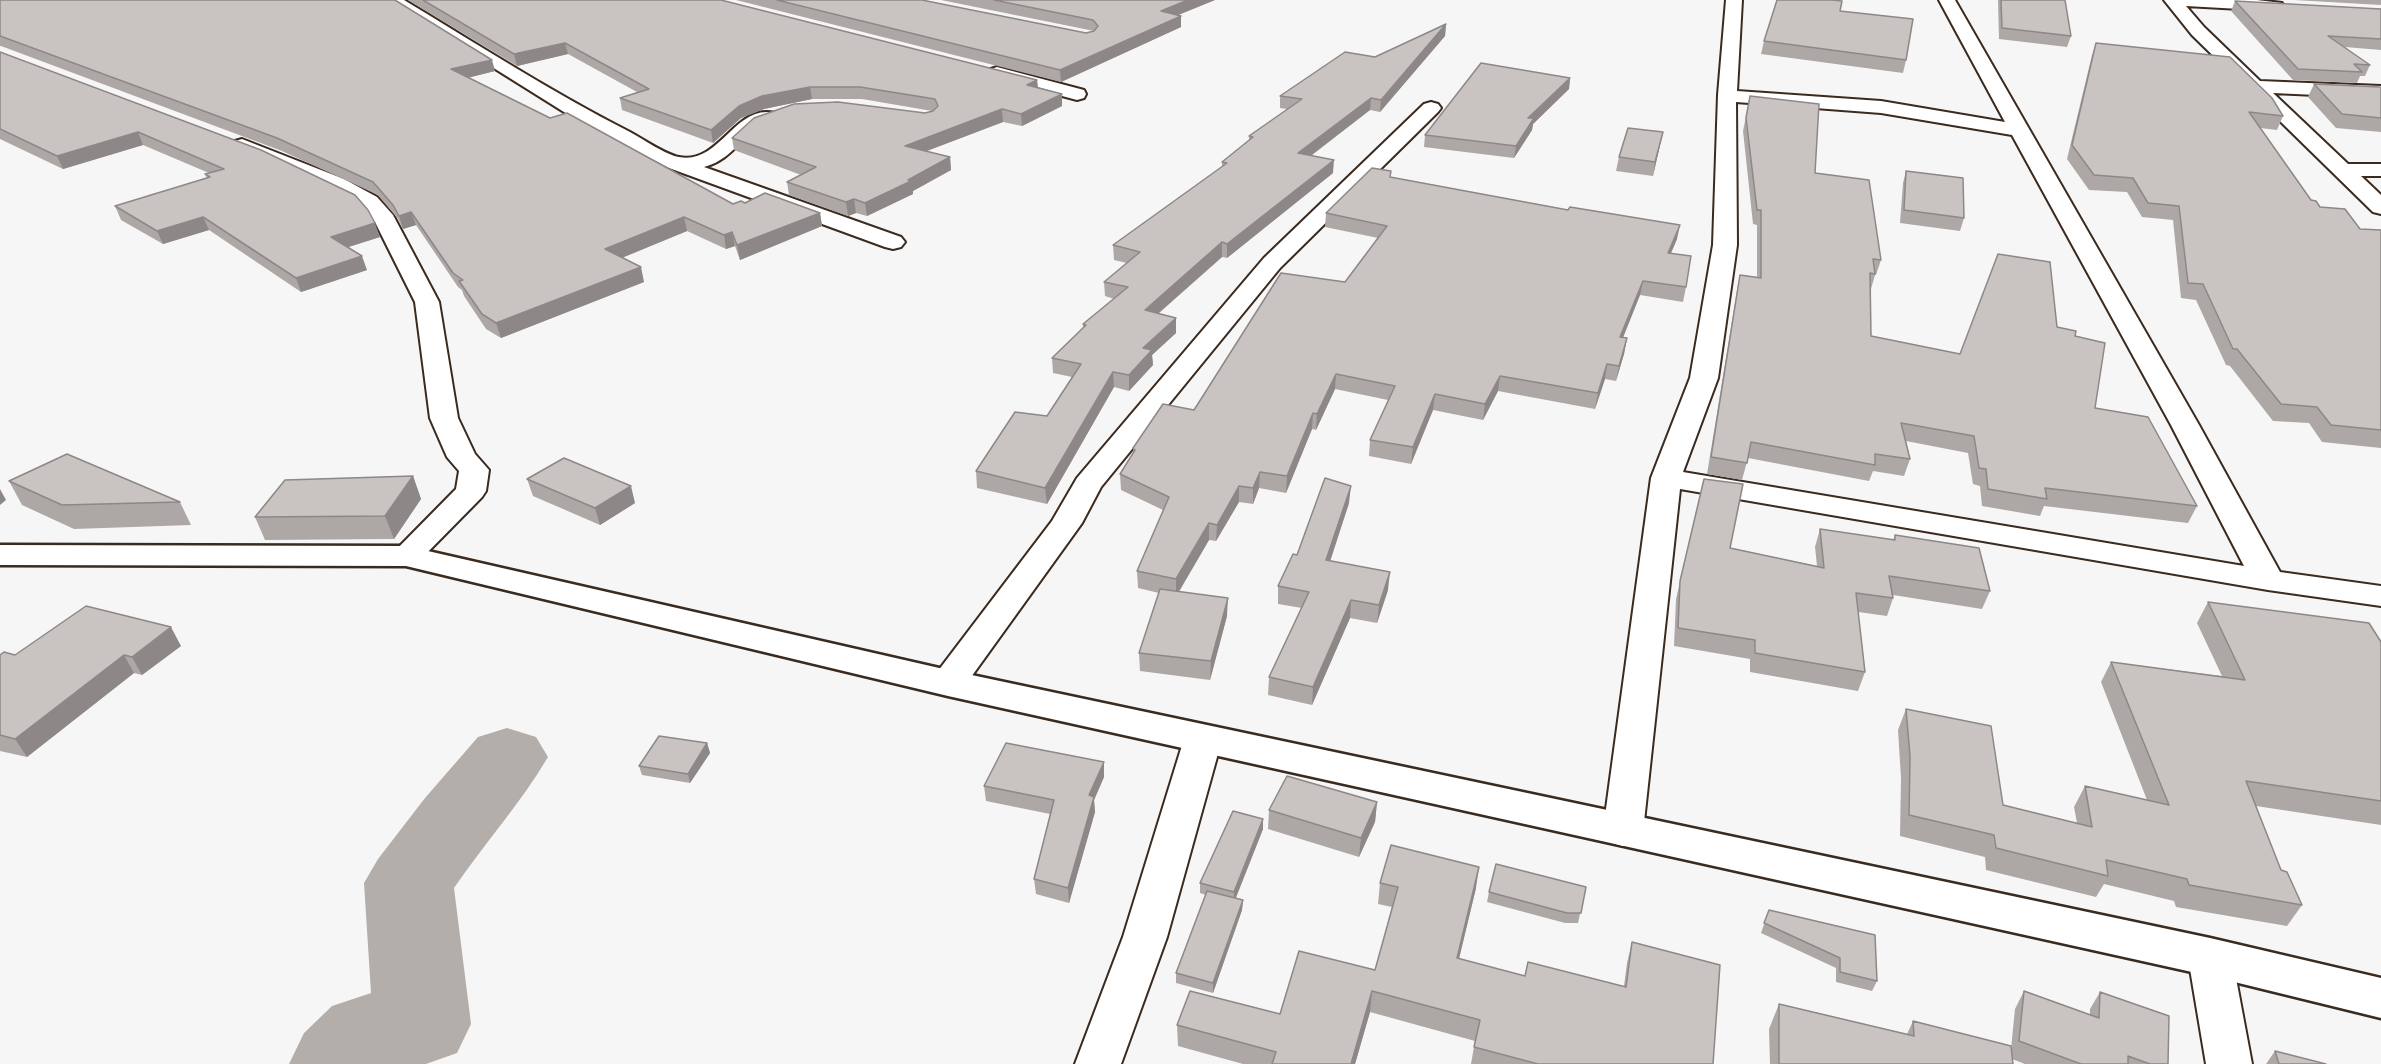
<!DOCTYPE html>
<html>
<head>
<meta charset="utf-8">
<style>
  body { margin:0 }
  canvas { display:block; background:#f7f6f6 }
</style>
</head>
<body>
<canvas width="2381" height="1064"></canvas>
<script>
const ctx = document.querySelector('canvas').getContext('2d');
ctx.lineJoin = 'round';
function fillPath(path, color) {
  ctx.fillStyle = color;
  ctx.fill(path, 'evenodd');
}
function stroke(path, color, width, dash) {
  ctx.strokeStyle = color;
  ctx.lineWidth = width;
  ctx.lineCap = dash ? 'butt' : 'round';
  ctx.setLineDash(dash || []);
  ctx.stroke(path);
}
fillPath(new Path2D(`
  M507,728L536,737L548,757C521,803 484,844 454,888L471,1024L457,1053L426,1064H289L304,1033L332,1006L371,993L364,883L378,859L425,798L478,737Z`), '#b4aeaa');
const minor = new Path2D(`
  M385,0H404C479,45 553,93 630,132C643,139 666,155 679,157C720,165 735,103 775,113L778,117C773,124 761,126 754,131C736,145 727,161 704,167L901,237L905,242L901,247L893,249L885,247L669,168L580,122Z
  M1726,0H1742L1737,91L1881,101L2005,122L1939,0H1955L2199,425L2280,572L2381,586V606L2268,590L1680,489L1643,831L1637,842L1623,846L1609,842L1603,831L1651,478L1690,378L1713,245L1718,95ZM1736,102L1881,113L2012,135L2171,425L2244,566L1683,472L1718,378L1737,245Z
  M2164,0H2257L2282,3L2284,6L2282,9L2276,11L2186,6L2204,27L2260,81L2381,86V98L2273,93L2348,164H2381V176H2361L2381,195V214L2373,212L2192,35Z
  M997,67L1084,90L1086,94L1084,98L1077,100L991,77L988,73L991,69Z
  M1431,102L1438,104L1441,108L1438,112L1280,268L1101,487L1082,523L961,691L948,695L935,691L930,683L935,675L1052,521L1077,478L1264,258L1424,104Z
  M242,139L344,179L377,197L393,215L439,302L458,418L475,454L489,470L486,491L482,497L417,563L406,566L395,563L390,556L456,489L459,471L447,457L430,418L415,302L375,222L361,207L328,189L235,149L232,145L235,141Z
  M1203,726L1216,730L1222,739L1167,937L1121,1064H1075L1123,937L1184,739L1190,730Z
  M2210,939L2225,944L2232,957L2252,1064H2206L2188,957L2195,944Z`);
const tertiary = new Path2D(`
  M0,545L406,546L948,670L2210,938L2381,978V1018L2210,976L948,696L406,566L0,565Z`);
stroke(minor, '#3b2a1e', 4);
stroke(tertiary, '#3b2a1e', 5);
fillPath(minor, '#fff');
fillPath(tertiary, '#fff');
fillPath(new Path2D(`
  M0,0L495,71L468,78L550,118L733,204L745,203L820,213L822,226L740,260L735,246L726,249L687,231L622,258L644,282L501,338L486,329L464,296L462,290L458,287L416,225L403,229L398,219L378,195L282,151L1,46H0Z
  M408,0H721L1037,80L1038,87L1062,94V106L1022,126L1003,122L926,151L950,157L951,170L913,191V194L867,216L856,213L848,216L789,195L787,182L801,175L734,150L732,138L925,113L932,111L862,99H812L764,109L741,118L713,143L622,110L620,98L637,92L568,54L517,66Z
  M736,0H922L1086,33L1094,31L941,0H1215L1178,15L1181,16V27L1061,82Z
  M1998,0H2065L2071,36L2067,47L1999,39Z
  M2294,0H2381V5Z
  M2235,1L2381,9V50L2345,47L2370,65L2365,76H2360L2357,83L2293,80L2231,11Z
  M1840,11L1906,60L1903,73L1761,54L1764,41Z
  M1446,24L1445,36L1380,112L1370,110L1311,156L1333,173L1227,258L1222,257L1158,314L1176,318V333L1152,355L1153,365L1129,391L1114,387L1047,504L977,488L976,471L1047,416L1072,377L1053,373L1052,358L1083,328V324L1114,299L1105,296L1104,282L1127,263L1114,260L1113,245L1222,167V162L1249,140V136L1287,109L1280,108V96L1375,57Z
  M2096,43L2283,116L2277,130L2260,128L2311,200L2320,207L2360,229L2381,230V448L2322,442L2309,423L2273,421L2230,366L2226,365L2196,300L2181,298L2173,220L2142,217L2127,192L2089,190L2067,159L2092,55Z
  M0,52L380,237L348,247L367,270L301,292L209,230L163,244L121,220L115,206L207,178L205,174L209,173L143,145L63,169L0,139Z
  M1570,78L1569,89L1533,124L1532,130L1514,158L1424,147L1425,135Z
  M2314,84L2381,88V132L2336,128L2308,97Z
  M1750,96L1815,173L1881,260L1876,275H1875L1871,289H1870L1871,336L1960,354L2057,327L2075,336L2095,408L2197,506L2188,523L2044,506L2040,516L1982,506L1980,486L1973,484L1968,453L1906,441L1910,459L1904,476L1873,471L1869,481L1748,458L1742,480L1707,474L1737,290L1740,275L1757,277V225L1753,224L1743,131Z
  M1660,145L1653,176L1616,171L1619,157Z
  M1906,171L1964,218L1960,231L1900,223L1903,183Z
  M1390,178L1677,239L1671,253L1686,287L1683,302L1640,295L1623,338H1627L1624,354L1616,381L1605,379L1595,409L1498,391L1483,420L1433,410L1411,464L1369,456L1370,440L1388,400L1335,389L1316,430L1312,429L1286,493L1259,488L1253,504L1239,502L1216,541L1209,540L1179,592L1227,616L1210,680L1140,671L1139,653L1159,593L1138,588L1137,571L1163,510L1121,490L1120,474L1133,453V448L1194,410L1345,282L1378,238L1325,227L1326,213Z
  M413,476L421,499L394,539L265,540L255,517Z
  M527,479L635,503L600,525L533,496Z
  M1704,479L1730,548L1817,566L1815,547L1820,529L1893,540L1895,535L1990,591L1982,609L1893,595V598L1887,616L1858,612L1865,672L1858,691L1750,672V659L1674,646L1676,599Z
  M9,481L180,502L191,525L74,529L22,505Z
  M1349,503L1330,561L1388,590L1377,623L1350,618L1312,705L1268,695L1269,677L1302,608L1278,604V586L1297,555Z
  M2208,602L2381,642V825L2256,806L2281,870L2302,905L2287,926L2176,907L2174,901L2104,884L2096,897L1986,870L1985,857L1900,836L1901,778L1898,730L1906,709L2003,805L2077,823L2074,807L2085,786L2147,800L2101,682L2111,662L2222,676L2197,623Z
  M181,646L142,675L134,673L27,757L0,751V655Z
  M707,743L710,753L690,783L642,775L639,766Z
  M1104,762V777L1094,800L1095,812L1069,903L1036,894L1034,879L1050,814L986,801L984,786Z
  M1377,802L1375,822L1359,857L1268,829L1269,810Z
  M1263,829L1236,898L1243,900L1242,910L1213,993L1176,983V973L1206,895L1200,893V883Z
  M1380,883L1476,888L1459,959L1525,976L1624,986L1627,963L1632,942L1713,1064H1471L1475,1041L1370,1012L1355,1064H1243L1178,1046L1177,1025L1280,1014L1375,970L1392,907L1378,904Z
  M1586,887L1578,923H1565L1487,902L1489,892Z
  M1769,910L1877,981L1872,991L1836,982V968L1761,933Z
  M2024,991L2090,1015V1009L2100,992L2168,1064H2025L2012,1059L2013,1064H1770L1769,1029L1779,1004L1907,1034L1913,1021L2011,1049L2015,1009Z
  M2275,1051L2326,1064H2266Z`), '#ada8a6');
fillPath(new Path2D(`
  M1188,0H1215L1161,22V11Z
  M1181,16V27L1061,82L1060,70Z
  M1446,24L1445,36L1380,112L1381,100Z
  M565,43L568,54L517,66L514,54Z
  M492,60L495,71L454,81L451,69Z
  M1570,78L1569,89L1533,124L1532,130L1514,158L1516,146L1528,118Z
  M1037,80L1038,92L1027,85Z
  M810,87L812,99L764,109L741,118L713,143L711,130L739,106L762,96Z
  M1062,94V106L1022,126L1021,114Z
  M1371,98L1370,110L1297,166L1298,153Z
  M1002,109L1003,122L906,159L905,146Z
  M138,132L143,145L63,169L57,156Z
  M1663,132L1660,145L1653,176L1655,162Z
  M950,157L951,170L913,191V194L867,216L865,203Z
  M1334,160L1333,173L1227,258V244Z
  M854,199L856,213L848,216L846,202Z
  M411,212L416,225L403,229L399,216Z
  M820,213L822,226L740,260L737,245Z
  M203,217L209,230L163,244L157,231Z
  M684,217L687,231L609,263L605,249Z
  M375,223L380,237L336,251L331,237Z
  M1680,225L1677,239L1665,267L1668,253Z
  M732,232L735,246L726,249L724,235Z
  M1222,242V257L1145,325V310Z
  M362,256L367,270L301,292L296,278Z
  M641,267L644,282L501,338L496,323Z
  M1643,281L1640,295L1617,352L1620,337Z
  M1176,318V333L1152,355L1153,365L1129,391V375L1143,348Z
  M1627,338L1624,354L1616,381L1619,366Z
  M1607,364L1605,379L1595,409L1598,393Z
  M1113,372L1114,387L1047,504L1045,488Z
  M1336,374L1335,389L1316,430L1317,414Z
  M1500,376L1498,391L1483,420L1485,404Z
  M1435,394L1433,410L1411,464L1413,447Z
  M1313,413L1312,429L1286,493L1287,476Z
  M1260,472L1259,488L1253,504V488Z
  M413,476L421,499L394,539L385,516Z
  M631,486L635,503L600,525L595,508Z
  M1239,486V502L1216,541L1217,525Z
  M1351,486L1349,503L1325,577L1326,560Z
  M0,489L6,500L0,505Z
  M1209,523V540L1176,596V579Z
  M1390,572L1388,590L1377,623L1379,605Z
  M1228,598L1227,616L1210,680L1211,661Z
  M1351,600L1350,618L1312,705L1313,687Z
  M171,627L181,646L142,675L132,657Z
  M124,655L134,673L27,757L15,739Z
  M707,743L710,753L690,783L688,774Z
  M1104,762V777L1094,800L1095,812L1069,903L1068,888L1089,795Z
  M1377,802L1375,822L1359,857L1361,838Z
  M1263,819V829L1234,902V892Z
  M1479,867L1476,888L1454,979L1457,958Z
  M1243,900L1242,910L1213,993V983Z
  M1372,991L1370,1012L1355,1064H1351Z`), '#8d8887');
const building = new Path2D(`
  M0,0H395L492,60L451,69L550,118L567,113L733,204L741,201L745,203L765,193L820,213L737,245L732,232L724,235L684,217L605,249L641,267L496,323L482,314L459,281L463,280L453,273L411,212L399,216L393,205L373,182L277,138L0,36Z
  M423,0H721L1037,80L1027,85L1062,94L1021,114L1002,109L905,146L950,157L908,180L911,181L865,203L854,199L846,202L787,182L816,167L732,138L754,118L794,104L838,102L925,113L933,111L938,106L935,99L860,87H810L762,96L739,106L711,130L620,98L649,89L565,43L514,54Z
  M777,0H922L1086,33L1094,31L1098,26L1093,20L994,0H1188L1161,11L1181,16L1060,70Z
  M1777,0H1832L1842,1L1840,11L1913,19L1906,60L1764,41Z
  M2001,0H2065L2071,36L2002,28Z
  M2235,1L2381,9V39L2328,36L2370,65L2354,64L2362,72L2298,69Z
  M1446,24L1381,100L1371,98L1298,153L1334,160L1227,244L1222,242L1145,310L1176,318L1143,348L1152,350L1129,375L1113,372L1045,488L976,471L1015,412L1047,416L1081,364L1052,358L1086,325L1083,324L1128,287L1104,282L1140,252L1113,245L1227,163L1222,162L1253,137L1249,136L1302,99L1280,96L1345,52L1375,57Z
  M2096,43L2230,57L2272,98L2283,116L2249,112L2311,200L2316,201L2320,207L2345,209L2360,229L2381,230V430L2331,425L2317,407L2281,404L2237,349H2233L2203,284L2188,283L2179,206L2148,203L2133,178L2094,175L2072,145Z
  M0,52L261,150L355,195L368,210L375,223L331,237L362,256L296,278L203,217L157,231L115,206L210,177L205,174L224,169L138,132L57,156L0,129Z
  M1481,63L1570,78L1528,118H1534L1516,146L1425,135Z
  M2314,84L2380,87L2381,88V118L2342,114Z
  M1750,96L1819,104L1815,173L1869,180L1881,260L1873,259L1875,274L1870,273L1871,336L1960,354L1998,254L2050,262L2057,327L2076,331L2075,336L2105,343L2095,408L2148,417L2197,506L2045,488L2047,499L1988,489L1986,469L1979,468L1974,436L1901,423L1910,459L1875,454V465L1751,442L1747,463L1711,457L1740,275L1761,278V210H1757L1746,118Z
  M1628,128L1663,132L1655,162L1619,157Z
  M1372,168L1391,171L1390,177L1568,210L1570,207L1680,225L1668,253L1691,256L1686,287L1643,281L1620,337L1627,338L1619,366L1607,364L1598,393L1500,376L1485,404L1435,394L1413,447L1370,440L1395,386L1336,374L1317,414L1313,413L1287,476L1260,472L1253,488L1239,486L1217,525L1209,523L1176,579L1137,571L1169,497L1120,474L1135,450L1133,448L1163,404L1194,410L1281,273L1345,282L1387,226L1326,213Z
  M1906,171L1963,178L1964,218L1904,210Z
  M67,454L180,502L62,505L9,481Z
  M564,458L631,486L595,508L527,479Z
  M413,476L385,516L255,517L285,480Z
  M1325,478L1351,486L1326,560L1390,572L1379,605L1351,600L1313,687L1269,677L1309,592L1278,586L1293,554L1297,555Z
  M1704,479L1743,484L1730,548L1824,568L1820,529L1895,540V535L1979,548L1990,591L1889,576L1893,598L1856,593L1865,672L1755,653V640L1678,628L1680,581Z
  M1160,589L1228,598L1211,661L1139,653Z
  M2208,602L2369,623L2381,642V801L2246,781L2281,870L2287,872L2302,905L2189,885L2187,879L2106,860L2108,876L1996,848L1994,835L1909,815L1910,756L1906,709L1991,726L2003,805L2092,827L2085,786L2169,805L2111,662L2245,680Z
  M86,606L171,627L132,657L124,655L15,739L0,735V655L4,652L15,655Z
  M659,736L707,743L688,774L639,766Z
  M1006,743L1104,762L1089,795L1094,797L1068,888L1034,879L1054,800L984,786Z
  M1287,776L1377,802L1361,838L1269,810Z
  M1233,811L1263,819L1234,892L1200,883Z
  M1391,845L1479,867L1457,958L1525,976L1528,962L1626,987L1632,942L1720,965L1713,1064H1538L1474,1047L1480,1020L1372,991L1351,1064H1272L1276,1052L1177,1025L1190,991L1280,1014L1299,951L1375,970L1398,887L1380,883Z
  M1496,864L1586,887L1581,913H1567L1489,892Z
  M1207,891L1243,900L1213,983L1176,973Z
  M1769,910L1875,935L1877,981L1840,972V958L1764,923Z
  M2024,991L2099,1018L2100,992L2169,1016L2168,1064H2150L2128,1056V1064H2081L2019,1041Z
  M1779,1004L1914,1036L1913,1021L2011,1046L2013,1064H1779Z
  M2275,1051L2326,1064H2279Z`);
fillPath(building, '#c9c3c1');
stroke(building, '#8d8887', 1.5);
</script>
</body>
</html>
